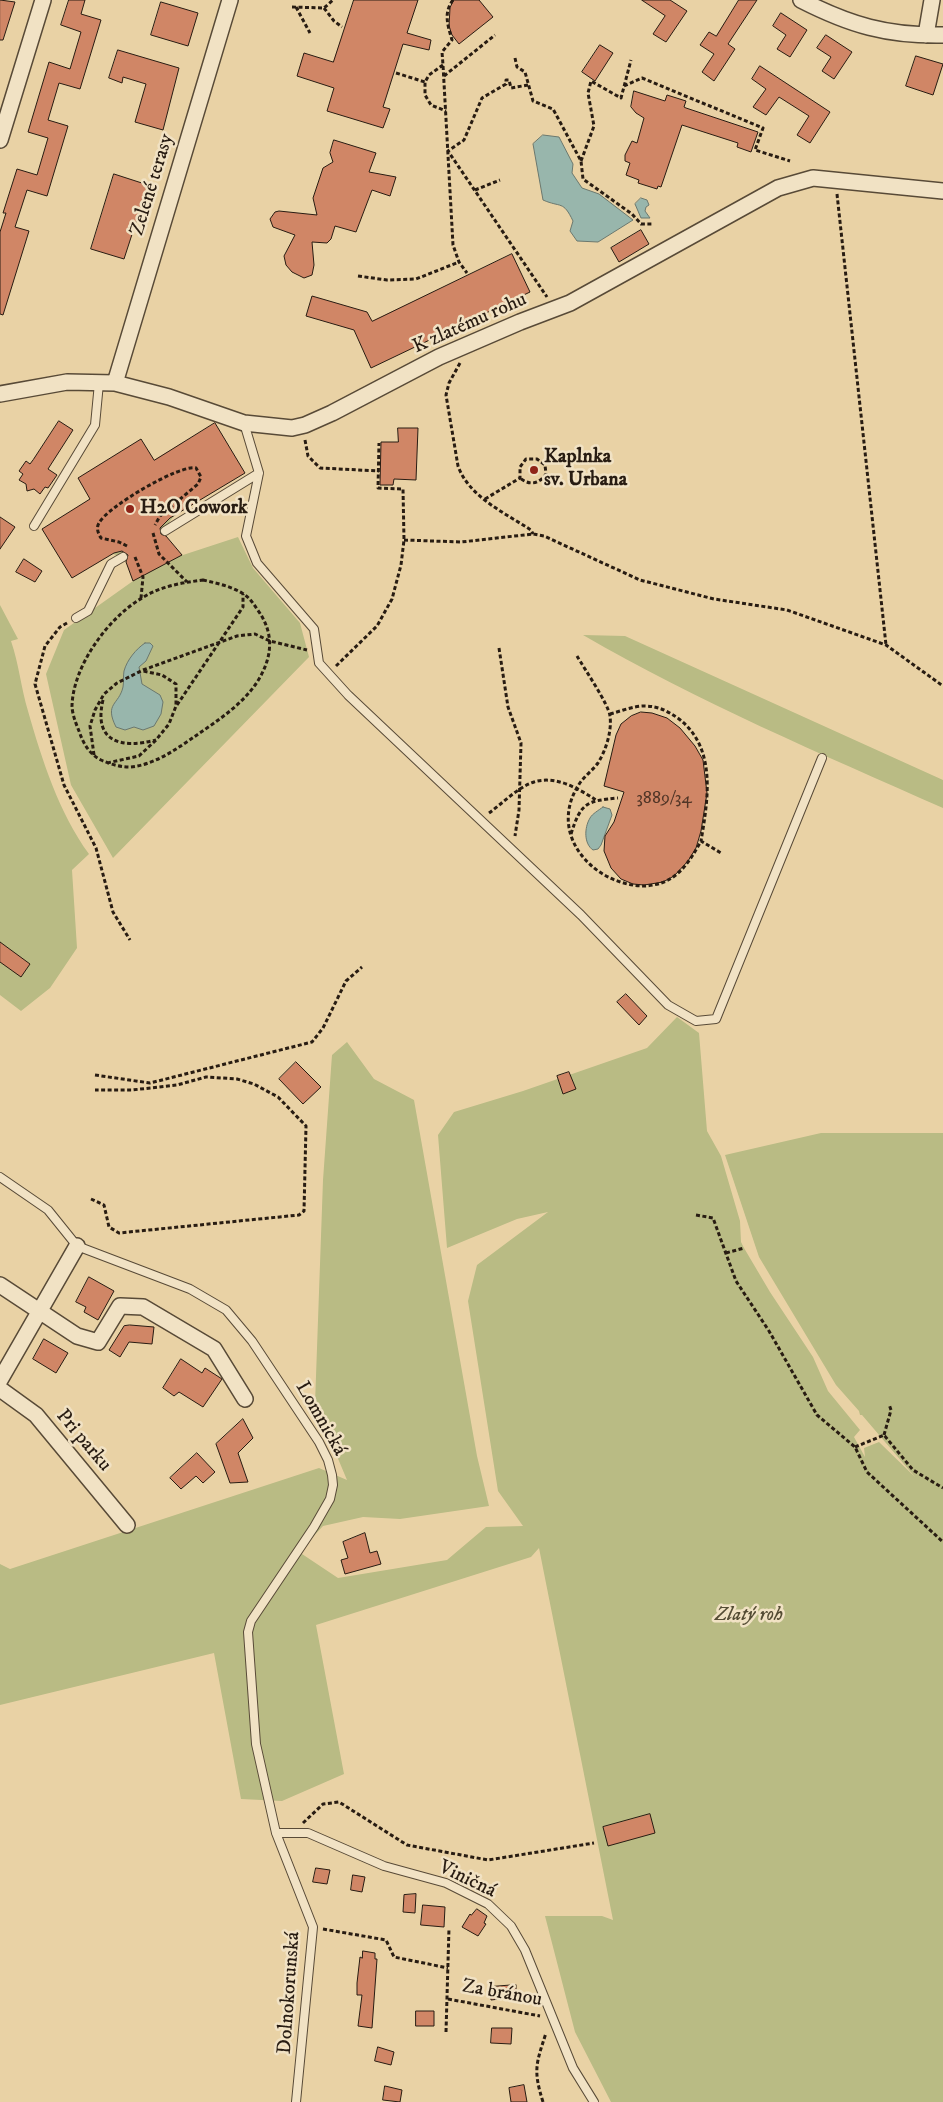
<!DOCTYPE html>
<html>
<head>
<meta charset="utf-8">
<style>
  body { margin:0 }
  canvas { display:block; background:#e9d2a5 }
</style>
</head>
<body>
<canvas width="943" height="2102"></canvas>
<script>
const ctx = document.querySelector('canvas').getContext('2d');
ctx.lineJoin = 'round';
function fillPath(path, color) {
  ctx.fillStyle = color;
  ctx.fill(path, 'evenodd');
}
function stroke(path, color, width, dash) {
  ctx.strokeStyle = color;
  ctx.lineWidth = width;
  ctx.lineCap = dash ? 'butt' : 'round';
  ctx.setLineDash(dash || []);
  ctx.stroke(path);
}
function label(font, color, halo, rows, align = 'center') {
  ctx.font = font + ' "IM FELL DW Pica",serif';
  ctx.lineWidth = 5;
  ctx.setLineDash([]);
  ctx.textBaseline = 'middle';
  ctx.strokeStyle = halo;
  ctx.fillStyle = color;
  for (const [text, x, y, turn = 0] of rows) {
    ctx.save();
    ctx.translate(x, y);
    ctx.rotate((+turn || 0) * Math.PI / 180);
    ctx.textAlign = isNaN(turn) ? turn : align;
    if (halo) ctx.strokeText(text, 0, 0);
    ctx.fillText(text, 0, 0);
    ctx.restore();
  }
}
fillPath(new Path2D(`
  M215,481C206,489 197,496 188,504C167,521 153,535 183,555L238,537L253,568L300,623L309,657L113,858L71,785L46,674L64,630L133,581L129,568L123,557L113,554L105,555Z
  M0,605L18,639L11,641C19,664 21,688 28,711C42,760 59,813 89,854L72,870L77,948L50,988L21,1011L0,995Z
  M583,635L625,636L943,780V808C821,754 699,702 583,635Z
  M677,1017L699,1033L707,1131L721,1156L740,1221L741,1242L744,1248L770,1292L813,1357L828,1391L860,1430L854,1437L865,1457L864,1448L879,1442L915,1477L862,1415H860L859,1411L836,1385L759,1257L725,1155L821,1133H943V2102H611L575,2032L545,1916H602L613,1920L539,1548L531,1557L316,1625L344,1774L282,1801L241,1799L214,1653L0,1705V1564L10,1569L319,1468L347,1480L315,1404L323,1180L332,1055L347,1042L374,1079L414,1100L477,1456L489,1506L400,1519L363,1517L323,1526L299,1552L338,1578L447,1560L486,1527L523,1526L498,1491L468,1301L477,1265L548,1212L517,1219L447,1248L438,1135L454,1112L523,1091L647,1048Z`), '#b9bb84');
const water = new Path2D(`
  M543,135L559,137L573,164L572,173L582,188L599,194L633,220L598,242L577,241L570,231L573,221C563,200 561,208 543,200L533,144Z
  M641,198L647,200L649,205L646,207L645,211L650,218H641L635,204Z
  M145,643H150L153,646L146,661L139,667L142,684L160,695L163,702L161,714L154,726L143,730L134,727L125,730L116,727C104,703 119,705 123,687C124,682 123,676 124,671C127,660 136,649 145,643Z
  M603,807L610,809L612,815L601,845L598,849L593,850C584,844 584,828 590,818C592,814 599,810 603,807Z`);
fillPath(water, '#98b6ac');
stroke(water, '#6b786e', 1);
const building = new Path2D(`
  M0,0L15,2L3,40H0Z
  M69,0H85L81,14L101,20L80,89L59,83L48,120L68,126L47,196L27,190L15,227L29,231L3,315L0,314V232L6,213H3L17,169L37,175L48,138L28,132L49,62L70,69L81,32L61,25Z
  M354,0H418L407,33L431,40L429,50L403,44L383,107L390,109L383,128L327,111L334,88L297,76L304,53L333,62Z
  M454,0H479L493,17L459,44L452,35L449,26L450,8Z
  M642,0H670L687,11L666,42L653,34L665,16Z
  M739,0H757L728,44L735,49L714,81L702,72L714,54L700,45L709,32L716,36Z
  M161,2L198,13L188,46L151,35Z
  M781,13L807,30L790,57L777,49L786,35L773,26Z
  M826,35L852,52L834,79L822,71L831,57L817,48Z
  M600,45L613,53L595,81L582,72Z
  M118,50L179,68L163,130L135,122L146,84L123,77L122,83L109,78Z
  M916,56L943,64L933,95L906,86Z
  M760,66L830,112L810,143L797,135L809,116L779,97L766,115L753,107L766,89L752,79Z
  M634,91L665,101L667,95L686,101L684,107L686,108L758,132L751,152L737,147L738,143L682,125L661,187L658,186L657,189L638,183L639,180L626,175L630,163L625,161V155L632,141L637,143L644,118L636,113L631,107Z
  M334,140L376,153L369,172L396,177L390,196L372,190L356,232L335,226L331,239L327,243L312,242L314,265L312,275L304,278L292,272L286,265L284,256L295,235L273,227L270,219L275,212L279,211L317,215L313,198L323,168L333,162L330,153Z
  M114,174L148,185L124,259L91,249Z
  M641,230L649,244L619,262L611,248Z
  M512,254L530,292L371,368L354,330L306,316L312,296L367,312L372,321Z
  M59,421L73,430L48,469L57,475L48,488L45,487L40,494L34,489L27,491L26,484L19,480L23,474L19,471L26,461L30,464L33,460Z
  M215,423L245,473L170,518L160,528L161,534L166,536L182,555L133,581L126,562L128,555L122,551L114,553L72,578L42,529L90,499L78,478L141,439L154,460Z
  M398,428H418L416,480L394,479L393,485H380L381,442H398Z
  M0,517L15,527L0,549Z
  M24,559L42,571L35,582L16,572Z
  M641,712L652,713L667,718L680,728L695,746L703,760L707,793L701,831L696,848L688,861L674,876L663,882L644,885L633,884L621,879L611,868L604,851L605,836L614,822L624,792L604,786L616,735L621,724L631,716Z
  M0,942L30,964L21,977L0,962Z
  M626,994L647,1016L639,1025L617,1002Z
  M296,1062L321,1087L303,1104L279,1079Z
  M569,1072L576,1089L563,1094L557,1076Z
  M89,1277L114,1291L98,1320L84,1312L86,1307L76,1302Z
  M130,1325L154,1327L152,1344L129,1342L120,1357L109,1350L124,1326Z
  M44,1339L68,1353L56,1373L33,1359Z
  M181,1359L202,1373L205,1368L222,1379L203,1407L179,1392L174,1396L163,1388Z
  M243,1419L253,1438L238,1453L248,1482L230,1483L216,1444Z
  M197,1453L215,1472L203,1483L196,1476L181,1489L170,1478Z
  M365,1533L370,1553L377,1551L381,1564L345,1574L341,1560L348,1558L343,1542Z
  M650,1814L655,1833L608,1846L603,1827Z
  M316,1868L330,1870L327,1884L313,1882Z
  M353,1875L365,1877L362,1892L351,1890Z
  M416,1894L415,1913L403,1912L404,1895Z
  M423,1905L445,1907L444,1927L421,1925Z
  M477,1909L487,1916L484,1923L486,1924L478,1936L462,1927L470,1914L471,1915Z
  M363,1951L375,1953V1959H377L372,2028L358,2026L362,1995H357V1983L360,1957L362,1958Z
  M516,1985V1997L491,2000L490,1987Z
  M416,2011H434V2026H416Z
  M492,2028H512L511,2044L491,2043Z
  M378,2047L394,2052L391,2065L375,2061Z
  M524,2085L527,2102H511L509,2088Z
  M385,2086L402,2090L400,2102L383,2100Z`);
fillPath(building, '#d08666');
stroke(building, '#281c12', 1);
const service = new Path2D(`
  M244,423L259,473L246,536L257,563L314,629L319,663L348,695L581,915L668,1005L696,1021L716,1019L822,758
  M34,526L95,425L99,383
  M165,531L259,473
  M76,618L88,611L111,564L123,557
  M0,1177L48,1210L77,1246L190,1289L226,1310L252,1341L319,1442L328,1460L332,1475L333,1485L330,1499L314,1527L251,1621L248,1632L256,1744L276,1833L313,1927L296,2102
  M276,1833H308L384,1866L446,1883L488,1904L511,1926L525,1950L573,2068L594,2102`);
const minor = new Path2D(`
  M801,0C850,25 887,36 943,35
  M926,35L932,0
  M0,140L43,0
  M115,383L230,0
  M0,394L67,382L115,383L169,397L244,423L292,428L305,425L332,413L439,357L520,322L570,303L778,188L813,178L943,191
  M0,1285L77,1336L98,1342L120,1306L143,1307L214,1349L245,1399
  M0,1380L77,1246
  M0,1389L36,1415L127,1525`);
stroke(service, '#584a37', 10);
stroke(minor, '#584a37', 18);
stroke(new Path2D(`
  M453,0C443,13 448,26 452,40L442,52L443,65L453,245L459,262L467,273
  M292,7L324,8L333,0
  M296,7L310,33
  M324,8L334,21L342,27
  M515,58L517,67L525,72L533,101L553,109L581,161L583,179L632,214L641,224H653
  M443,65L429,75L425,82V95L431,105L446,111
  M396,73L425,82
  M444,76L495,35
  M528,85L511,88L509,80H506V84L482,98L464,140L448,151L547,297
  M624,86L642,78L763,128L755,150L790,161
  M581,161L594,126L588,93L591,81L621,98L631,60
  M475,190L500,180
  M837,194L886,645
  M358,276L387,280L416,279L459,262
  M460,363L449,383L446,395L458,466C469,497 505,513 531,530L533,534
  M305,440L308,456L320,468L379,471
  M485,499L520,478V467L526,459H537L545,465L546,474C539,484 530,486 520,478
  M153,533L159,554L187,582
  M404,540L461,542L533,534L544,536L640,580L714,599L787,610L886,645L943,686
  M127,546L119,542L101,538C98,533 96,528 99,523C107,507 180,464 196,468L201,477L198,484L160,516L155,525
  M135,557L143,577L141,598
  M203,580C216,583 230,586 242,593C249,597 253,603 257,609C274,632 273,655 259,679C244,704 217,721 194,737C175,750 154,765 130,767C119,767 110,764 101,760C89,754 83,743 79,731C76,724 72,713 72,706C73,666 108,618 142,598C161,586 181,583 203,580Z
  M67,623L60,627L45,646L35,684L64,785L96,848L113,912L130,940
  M499,648L508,707L521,743L519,810L515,836
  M577,656C584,668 609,705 610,716C612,731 606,750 598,763C592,771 583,777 578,786C560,815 568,846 593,867C608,880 634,889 653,885C678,881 690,861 701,841L721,853
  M336,666L377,626L392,599L401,565L404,540L403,489L378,488L379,443
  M103,700C93,742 121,749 156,740
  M177,705L243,607V594
  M610,714C621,711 634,706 644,706C658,706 668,711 679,719C717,748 708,800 701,841
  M94,755L90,726L95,710L104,694L117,683L143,670L237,636L255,634L270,641L307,650
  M107,763L139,756L156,740L169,724L176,706V684L162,675L143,671
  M489,813C503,803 518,787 534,782C556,775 579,789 596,800
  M571,834C581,802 587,801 618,798
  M95,1075L150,1083L312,1042L323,1028L346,981L362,967
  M91,1199L104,1205L109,1227L119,1233L299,1215L304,1211L306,1126L278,1097L254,1084L237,1079L206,1077L177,1085L132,1090H95
  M696,1215L713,1218L736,1281L769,1331L817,1415L855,1447L867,1472L943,1542
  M726,1253L744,1248
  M884,1435L891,1410L889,1404
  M855,1447L884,1435L913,1470L943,1488
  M303,1823L323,1804L339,1802L407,1845L488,1860L594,1843
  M323,1929L386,1940L394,1957L448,1968
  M448,1999L540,2016
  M446,2032L449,1928
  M543,2102C533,2070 536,2064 546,2033`), '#281c12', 3, [4, 2.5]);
stroke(service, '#f1e2c4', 8);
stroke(minor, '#f1e2c4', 15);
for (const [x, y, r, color] of [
  [534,470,5,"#8f2418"],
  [130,509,5,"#8f2418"]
]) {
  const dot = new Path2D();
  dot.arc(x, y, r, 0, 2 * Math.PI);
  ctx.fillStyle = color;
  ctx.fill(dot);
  stroke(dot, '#f1e2c4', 2);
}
label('18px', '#523627', null, [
  ["3889/34",664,799]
]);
label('20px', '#281c12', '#f1e2c4', [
  ["Zelené terasy",153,185,-73],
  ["K zlatému rohu",470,324,-24],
  ["Lomnická",320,1419,60],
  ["Pri parku",83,1441,50],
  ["Viničná",467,1880,26],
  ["Dolnokorunská",290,1993,-86],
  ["Za bránou",502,1994,10]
]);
label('bold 20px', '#281c12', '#f1e2c4', [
  ["Kaplnka",544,458],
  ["sv. Urbana",544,481],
  ["H2O Cowork",140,509]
], 'left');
label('italic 20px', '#544c34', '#f1e2c4', [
  ["Zlatý roh",749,1616]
]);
</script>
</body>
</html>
